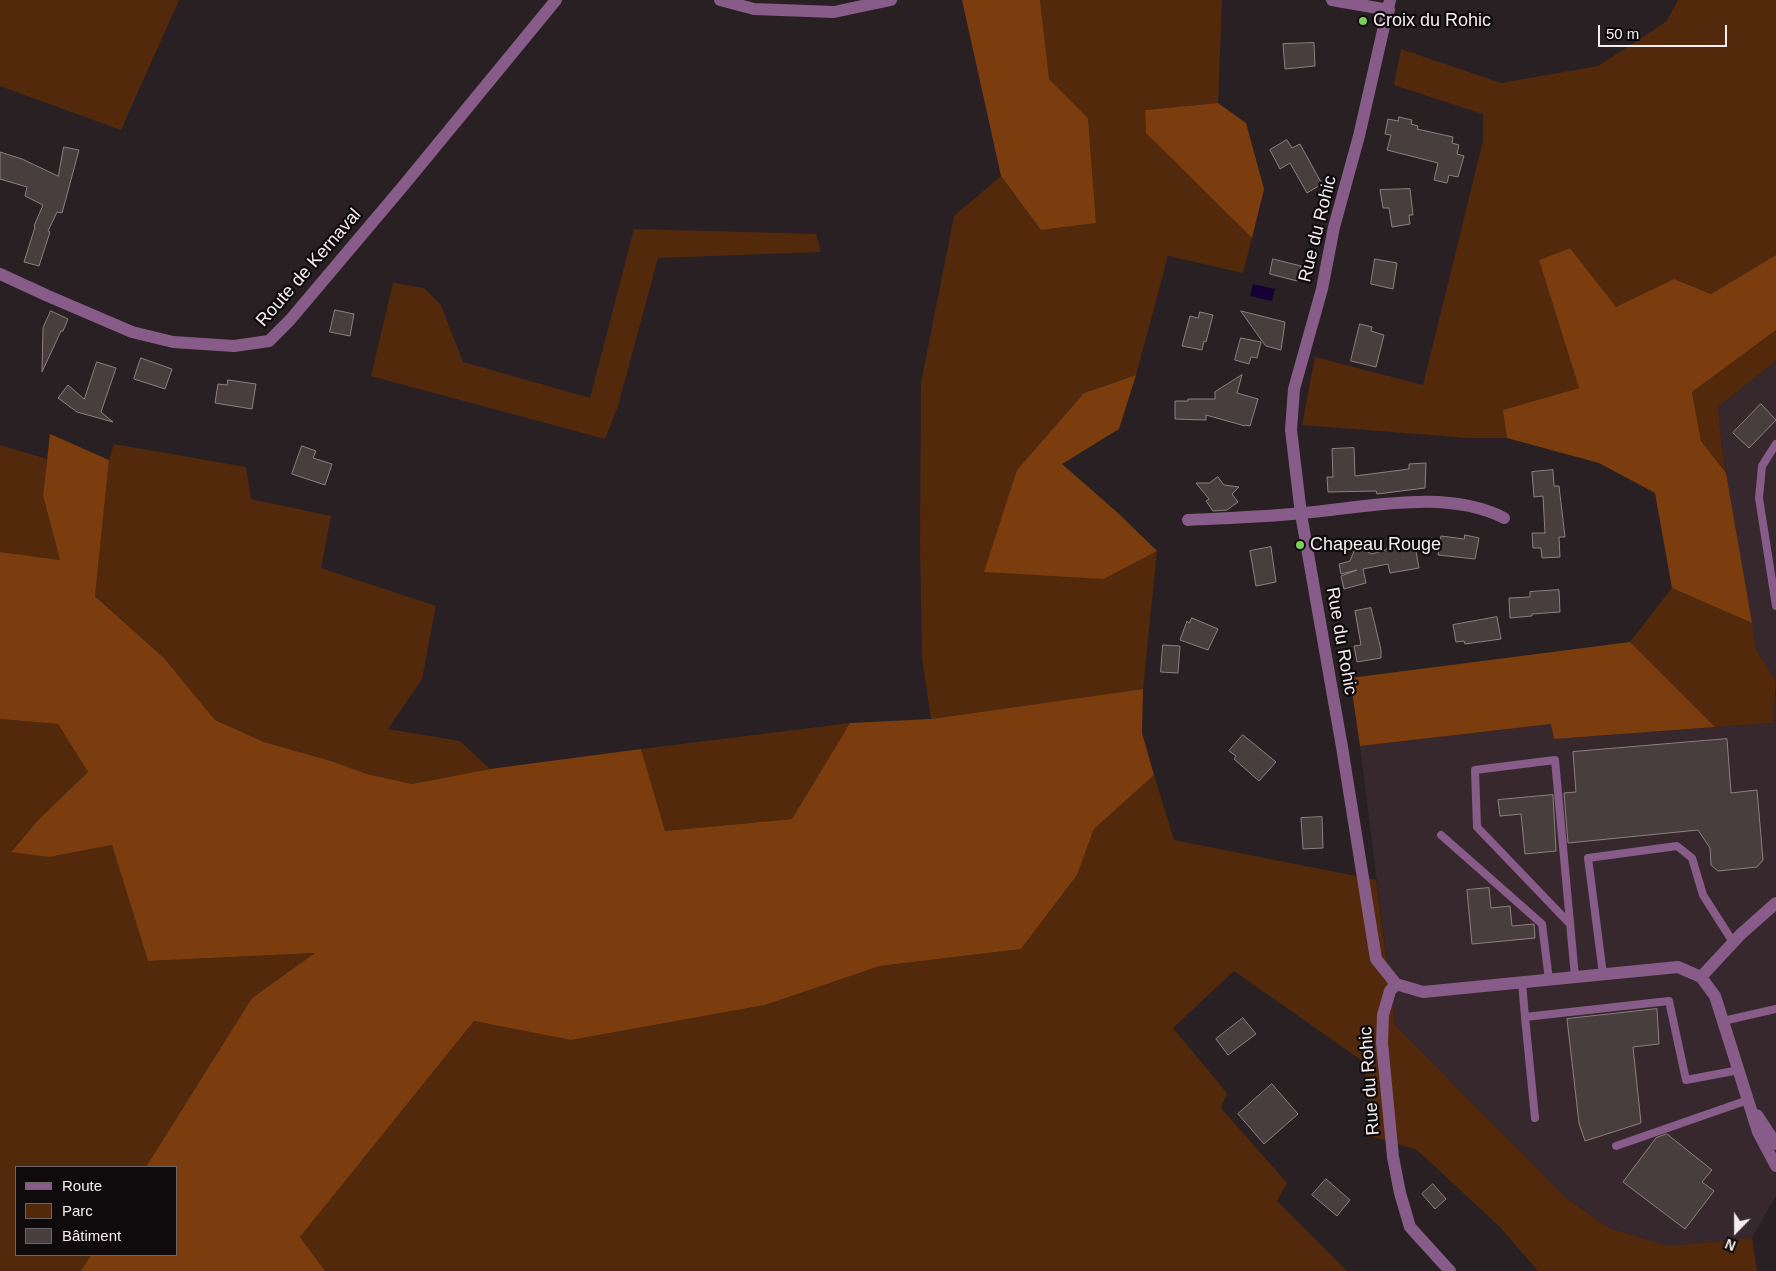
<!DOCTYPE html>
<html>
<head>
<meta charset="utf-8">
<style>
  body { margin:0 }
  #map { position:relative; width:1776px; height:1271px; overflow:hidden; background:#292023; font-family:Helvetica,sans-serif }
  canvas { display:block }
  .legend { position:absolute; left:15px; top:1166px; width:162px; height:90px; box-sizing:border-box; background:#0f0b0c; border:1px solid #6b6667; margin:0; padding:6px 9px; list-style:none; font-size:15px; color:#f4eef0 }
  .legend li { display:flex; align-items:center; gap:10px; height:25px }
  .legend b { width:25px; border:1px solid #6b6667 }
  .north { position:absolute; left:1711px; top:1206px; width:50px; height:50px; -webkit-text-stroke:4px #0f0b0c; paint-order:stroke; rotate:202deg; font-size:14px; font-weight:700; line-height:20px; text-align:center; color:#f4eef0 }
  .north::after { content:''; display:block; margin:auto; width:18px; height:22px; background:#f4eef0; clip-path:polygon(50% 0,100% 100%,50% 72%,0 100%) }
  .scale { position:absolute; left:1598px; top:25px; width:129px; height:22px; box-sizing:border-box; border:2px solid #f4eef0; border-top:0; padding-left:6px; font-size:15px; line-height:18px; white-space:nowrap; color:#f4eef0; -webkit-text-stroke:4px #0f0b0c; paint-order:stroke }
</style>
</head>
<body>
<div id="map">
<canvas width="1776" height="1271"></canvas>
<ul class="legend">
<li><b style="height:6px;background:#885c88"></b>Route</li>
<li><b style="height:14px;background:#52290b"></b>Parc</li>
<li><b style="height:14px;background:#483e3d"></b>Bâtiment</li>
</ul>
<div class="north">N</div>
<div class="scale">50 m</div>
</div>
<script>
const ctx = document.querySelector('canvas').getContext('2d');
ctx.lineJoin = 'round';
function fillPath(path, color) {
  ctx.fillStyle = color;
  ctx.fill(path, 'evenodd');
}
function stroke(path, color, width, dash) {
  ctx.strokeStyle = color;
  ctx.lineWidth = width;
  ctx.lineCap = dash ? 'butt' : 'round';
  ctx.setLineDash(dash || []);
  ctx.stroke(path);
}
function label(font, color, halo, rows, align = 'center') {
  ctx.font = font + ' Helvetica,sans-serif';
  ctx.lineWidth = 4.5;
  ctx.setLineDash([]);
  ctx.textBaseline = 'middle';
  ctx.strokeStyle = halo;
  ctx.fillStyle = color;
  for (const [text, x, y, turn = 0] of rows) {
    ctx.save();
    ctx.translate(x, y);
    ctx.rotate((+turn || 0) * Math.PI / 180);
    ctx.textAlign = isNaN(turn) ? turn : align;
    if (halo) ctx.strokeText(text, 0, 0);
    ctx.fillText(text, 0, 0);
    ctx.restore();
  }
}
fillPath(new Path2D(`
  M1776,361V681L1756,649L1722,449L1718,407Z
  M1776,694V1196L1752,1238L1669,1246L1609,1228L1566,1198L1395,1025L1360,746L1551,724L1554,739L1772,723Z`), '#37282e');
fillPath(new Path2D(`
  M0,0H179L121,130L0,86Z
  M1040,0H1222L1218,103L1145,110L1146,133L1252,238L1243,273L1168,256L1136,375L1084,393L1017,470L1104,579L1157,551L1143,689L931,719L922,658L920,544L921,383L954,216L1001,176L1041,230L1096,223L1088,118L1048,79Z
  M1678,0H1776V255L1711,294L1674,279L1616,308L1570,248L1539,260L1579,388L1504,410L1507,438H1469L1302,425L1315,357L1423,385L1483,141V114L1394,85L1401,49L1501,83L1598,66L1666,22Z
  M634,229L816,234L821,252L658,258L618,406L605,439L371,376L393,283L424,288L441,305L463,362L590,398Z
  M1776,330V361L1718,407L1722,449L1726,473L1701,441L1692,392Z
  M114,444L246,467L251,499L331,516L321,568L436,606L422,679L388,729L460,741L490,769L412,784L367,774L331,761L264,742L215,720L164,658L95,595L109,460Z
  M0,445L47,459L43,497L60,560L0,552Z
  M1672,588L1752,623L1756,649L1776,681L1773,723L1715,727L1630,642Z
  M0,719L58,724L88,772L39,819L11,851L49,857L112,845L148,961L316,953L252,998L146,1167H16V1255H91L81,1271H0Z
  M850,723L792,819L665,831L641,749Z
  M1154,775L1174,840L1376,880L1395,1025L1566,1198L1609,1228L1669,1246L1752,1238L1757,1271H1538L1500,1227L1417,1150L1371,1136L1364,1062L1234,971L1173,1028L1227,1093L1221,1108L1287,1183L1277,1201L1347,1271H325L300,1237L474,1021L572,1040L765,1005L880,966L1021,949L1077,875L1094,829Z`), '#52290b');
fillPath(new Path2D(`
  M962,0H1040L1049,79L1088,118L1096,223L1041,230L1001,176Z
  M1218,103L1246,123L1264,189L1252,238L1146,133L1145,110Z
  M1570,248L1616,307L1674,279L1711,294L1776,255V330L1692,392L1701,441L1726,473L1752,623L1672,588L1655,493L1599,463L1507,438L1503,410L1579,388L1539,260Z
  M1136,375L1119,429L1062,464L1119,514L1157,551L1104,579L984,572L1017,470L1084,393Z
  M50,434L109,460L95,596L164,658L215,720L264,742L331,761L367,774L412,784L490,769L641,749L665,831L792,819L850,723L931,719L1143,689L1142,733L1154,775L1094,829L1077,875L1021,949L880,966L765,1005L571,1040L474,1021L300,1237L325,1271H81L91,1255H176V1167H146L252,998L315,953L148,961L112,845L49,857L11,852L39,819L88,772L58,724L0,719V552L60,560L43,496Z
  M1630,642L1715,727L1554,739L1551,724L1360,746L1350,678Z`), '#7b3d0e');
fillPath(new Path2D(`
  M1253,284L1275,289L1272,301L1250,296Z`), '#170034');
const building = new Path2D(`
  M1314,43L1315,66L1285,69L1283,44Z
  M1399,117L1412,120L1411,124L1418,126L1417,129L1453,137L1452,143L1459,145L1457,154L1464,156L1458,177L1449,175L1447,183L1434,180L1438,163L1387,150L1391,135L1385,134L1388,119L1398,121Z
  M1287,140L1292,148L1300,144L1322,184L1307,193L1290,163L1280,169L1270,150Z
  M64,147L79,150L62,213L57,212L48,231L50,232L39,266L24,262L35,227L34,226L43,205L25,196L27,187L0,179V152L22,159L58,176Z
  M1410,189L1413,215H1409L1410,224L1392,227L1389,208H1383L1380,190Z
  M1273,259L1301,266L1297,281L1270,274Z
  M1375,259L1397,263L1393,289L1371,284Z
  M335,310L354,314L350,336L330,332Z
  M51,311L68,319L63,331H61L42,372L43,328Z
  M1241,311L1285,322L1281,350L1266,346Z
  M1200,312L1213,315L1206,342L1204,341L1202,350L1182,346L1190,316L1198,318Z
  M1360,324L1372,327L1371,331L1384,335L1376,367L1351,361Z
  M1241,338L1261,342L1257,358L1251,357L1249,364L1235,360Z
  M141,358L172,369L165,389L134,379Z
  M97,362L116,368L101,412L113,422L77,412L58,398L68,385L84,399Z
  M1242,375L1237,393L1258,399L1250,426L1245,425V426L1206,415V420L1175,419V401H1188V399H1215V392Z
  M228,380L256,384L252,409L215,403L218,384L227,385Z
  M1761,404L1776,420L1749,448L1733,433Z
  M302,446L316,451L313,458L332,464L325,485L292,474Z
  M1354,448L1355,476L1409,469V464L1426,463L1425,488L1377,494L1376,491L1328,492L1327,477H1333L1332,449Z
  M1553,470L1554,486H1559L1565,537H1559L1560,557L1542,558L1541,548H1533L1532,533H1545L1543,496L1534,497L1532,472Z
  M1218,477L1224,485L1239,487L1232,494L1238,502L1227,510L1213,511L1206,501L1209,499L1196,483H1209Z
  M1465,535L1479,538L1475,559L1438,555L1441,536L1464,539Z
  M1391,545L1397,550L1415,546L1419,568L1390,573L1388,564L1363,569L1366,583L1344,589L1341,576L1357,570L1341,574L1339,564L1350,561L1356,546L1372,554L1385,550Z
  M1271,547L1276,582L1256,586L1250,551Z
  M1559,590L1560,612L1532,614V616L1510,618L1509,598L1530,597V592Z
  M1371,608L1381,650V658L1357,662L1354,646L1361,645L1355,611Z
  M1497,617L1501,639L1465,644L1464,641L1456,642L1453,625Z
  M1192,618L1218,629L1208,650L1180,640L1187,621L1189,623Z
  M1163,645L1180,646L1178,673L1161,672Z
  M1243,735L1276,762L1259,781L1234,759L1236,756L1229,751Z
  M1727,739L1731,793L1757,790L1763,860L1757,867L1718,871L1711,865L1710,848L1698,830L1568,843L1564,793L1576,792L1573,752Z
  M1553,795L1556,851L1525,854L1521,814L1500,816L1498,800Z
  M1322,817L1323,848L1303,849L1301,818Z
  M1489,888L1491,908L1510,906L1512,926L1534,924L1535,938L1472,944L1467,890Z
  M1657,1009L1659,1044L1633,1047L1641,1123L1585,1141L1579,1123L1567,1019Z
  M1243,1018L1256,1034L1228,1055L1216,1039Z
  M1272,1084L1298,1114L1264,1144L1238,1114Z
  M1667,1134L1712,1170L1702,1182L1714,1191L1685,1229L1623,1182L1656,1138Z
  M1326,1179L1350,1200L1337,1216L1312,1195Z
  M1433,1184L1446,1199L1435,1209L1422,1194Z`);
fillPath(building, '#483e3d');
stroke(building, '#8c807f', 1);
stroke(new Path2D(`
  M1776,444L1762,466L1759,498L1776,606
  M1441,835L1542,924L1549,980
  M1570,924L1477,827L1475,770L1555,760L1575,977
  M1603,974L1588,858L1677,846L1692,858L1703,895L1733,942
  M1522,982L1525,1017L1669,1001L1686,1080L1739,1070
  M1525,1017L1535,1118
  M1723,1021L1776,1009
  M1616,1146L1748,1100`), '#885c88', 8);
stroke(new Path2D(`
  M720,0L754,9L834,12L891,0
  M1332,0L1389,10
  M1390,0L1359,136L1334,227L1322,289L1294,389L1291,430L1301,514L1342,747L1376,959L1396,984L1390,991L1383,1015L1382,1043L1393,1157L1400,1193L1410,1227L1450,1271
  M0,274L48,296L132,332L173,342L234,346L269,341L290,320L404,185L556,0
  M1188,520C1226,518 1264,517 1302,513C1365,508 1445,488 1504,518
  M1776,903L1741,934L1701,977L1715,996L1758,1132L1776,1166
  M1396,984L1423,992L1678,967L1701,977
  M1757,1115L1776,1144`), '#885c88', 12);
for (const [x, y, r, color] of [
  [1363,21,5,"#79d158"],
  [1300,545,5,"#79d158"]
]) {
  const dot = new Path2D();
  dot.arc(x, y, r, 0, 2 * Math.PI);
  ctx.fillStyle = color;
  ctx.fill(dot);
  stroke(dot, '#0f0b0c', 2);
}
label('18px', '#f4eef0', '#0f0b0c', [
  ["Croix du Rohic",1373,21],
  ["Chapeau Rouge",1310,545]
], 'left');
label('18px', '#f4eef0', '#0f0b0c', [
  ["Rue du Rohic",1318,229,-76],
  ["Route de Kernaval",309,268,-49],
  ["Rue du Rohic",1341,641,80],
  ["Rue du Rohic",1370,1081,-94]
]);
</script>
</body>
</html>
